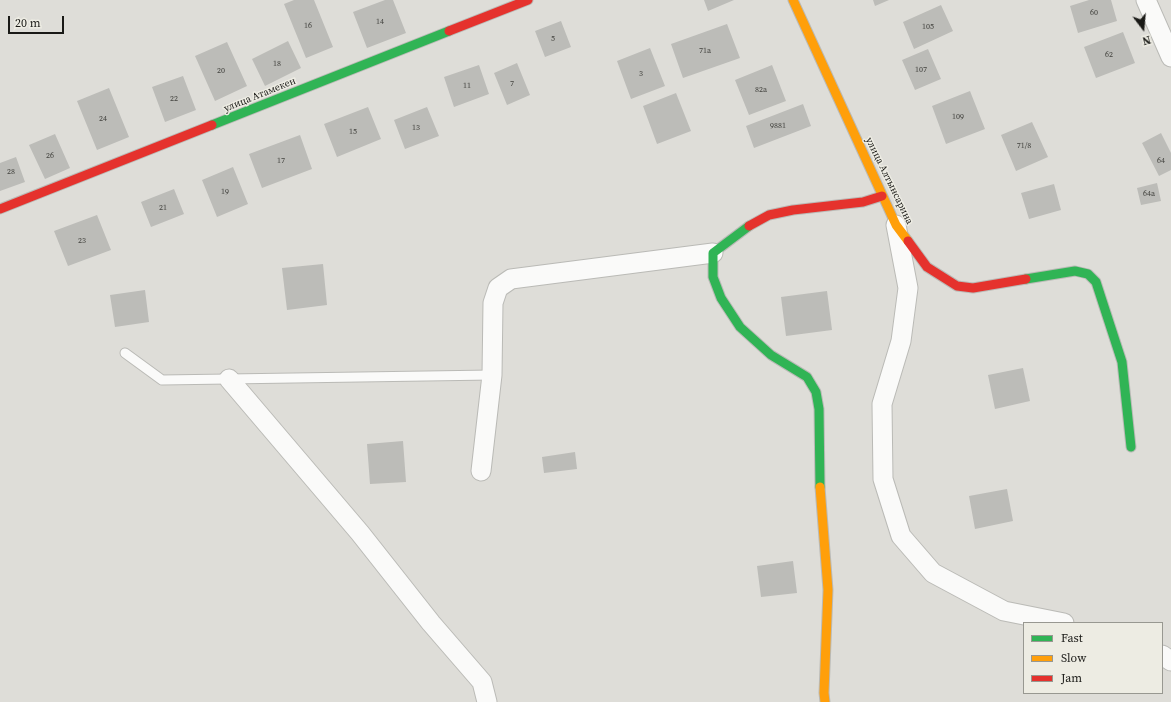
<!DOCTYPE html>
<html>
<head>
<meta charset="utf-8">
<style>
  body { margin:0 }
  #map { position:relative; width:1171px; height:702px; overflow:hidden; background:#deddd8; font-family:"Source Serif 4",serif }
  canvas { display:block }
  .legend { position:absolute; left:1023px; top:622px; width:140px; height:72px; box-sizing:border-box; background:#edece3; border:1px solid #989891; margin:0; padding:5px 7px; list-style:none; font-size:12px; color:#191916 }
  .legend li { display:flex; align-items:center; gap:8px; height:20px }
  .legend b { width:20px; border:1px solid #989891 }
  .north { position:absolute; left:1123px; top:8px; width:40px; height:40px; -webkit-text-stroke:3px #edece3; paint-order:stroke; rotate:164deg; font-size:11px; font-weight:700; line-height:16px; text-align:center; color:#191916 }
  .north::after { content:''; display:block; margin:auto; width:14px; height:18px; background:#191916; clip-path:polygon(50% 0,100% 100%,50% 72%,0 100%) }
  .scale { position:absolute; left:8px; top:16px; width:56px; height:18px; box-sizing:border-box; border:2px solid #191916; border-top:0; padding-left:5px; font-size:12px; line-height:14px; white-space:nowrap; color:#191916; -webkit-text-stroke:3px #edece3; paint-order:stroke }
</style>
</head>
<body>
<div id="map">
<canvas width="1171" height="702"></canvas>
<ul class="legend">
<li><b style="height:5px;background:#30b455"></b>Fast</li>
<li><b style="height:5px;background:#ff9f0a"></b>Slow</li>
<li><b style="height:5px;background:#e5322d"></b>Jam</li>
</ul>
<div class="north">N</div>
<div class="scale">20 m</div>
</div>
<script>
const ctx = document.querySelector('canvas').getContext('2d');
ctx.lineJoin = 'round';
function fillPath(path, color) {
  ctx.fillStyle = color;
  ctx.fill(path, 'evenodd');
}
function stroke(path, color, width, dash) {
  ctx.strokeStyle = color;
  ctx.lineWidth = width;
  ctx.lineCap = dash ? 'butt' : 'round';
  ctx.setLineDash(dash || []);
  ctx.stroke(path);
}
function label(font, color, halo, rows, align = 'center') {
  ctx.font = font + ' "Source Serif 4",serif';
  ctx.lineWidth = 3;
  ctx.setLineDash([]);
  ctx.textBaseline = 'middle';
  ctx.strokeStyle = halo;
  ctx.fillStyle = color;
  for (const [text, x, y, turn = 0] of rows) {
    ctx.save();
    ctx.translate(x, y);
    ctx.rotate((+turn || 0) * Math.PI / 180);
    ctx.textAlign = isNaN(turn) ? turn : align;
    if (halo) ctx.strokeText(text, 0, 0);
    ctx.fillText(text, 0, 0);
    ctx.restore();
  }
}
fillPath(new Path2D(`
  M294,0H314L333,47L306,58L284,4Z
  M385,0H393L406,33L367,48L353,12Z
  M704,0H734L708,11Z
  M873,0H889L875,6Z
  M1089,0H1111L1117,21L1078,33L1070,6Z
  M941,5L953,31L914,49L903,22Z
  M561,21L571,47L545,57L535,31Z
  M727,24L740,58L683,78L671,44Z
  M1123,32L1135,63L1096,78L1084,47Z
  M288,41L301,68L265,86L252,59Z
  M227,42L247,86L215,101L195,56Z
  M650,48L665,86L631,99L617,61Z
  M928,49L941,79L915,90L902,60Z
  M517,63L530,95L507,105L494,73Z
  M479,65L489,94L454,107L444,77Z
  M772,65L786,101L749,115L735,80Z
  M183,76L196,110L165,122L152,87Z
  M109,88L129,137L97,150L77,101Z
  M970,91L985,129L946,144L932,106Z
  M676,93L691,131L657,144L643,106Z
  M803,104L811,126L754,148L746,126Z
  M368,107L381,139L337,157L324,124Z
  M427,107L439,136L405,149L394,120Z
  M1032,122L1048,157L1016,171L1001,135Z
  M1161,133L1171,153V170L1159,176L1142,143Z
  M55,134L70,168L45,179L29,145Z
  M300,135L312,169L262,188L249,154Z
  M16,157L25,182L0,191V163Z
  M233,167L248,204L217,217L202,180Z
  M1157,183L1161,201L1141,205L1137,188Z
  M1054,184L1061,210L1029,219L1021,193Z
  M174,189L184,214L151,227L141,202Z
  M97,215L111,250L68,266L54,231Z
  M323,264L327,305L287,310L282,268Z
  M145,290L149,322L115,327L110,295Z
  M827,291L832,330L786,336L781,297Z
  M1023,368L1030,401L995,409L988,375Z
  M403,441L406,482L370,484L367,444Z
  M575,452L577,469L544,473L542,457Z
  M1007,489L1013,521L975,529L969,496Z
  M793,561L797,593L761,597L757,566Z`), '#bcbcb8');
const lane = new Path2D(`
  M125,353L162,380L492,375`);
const street = new Path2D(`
  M1146,0L1171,57
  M896,225L908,288L901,341L882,404L883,479L901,536L933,573L1004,611L1064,623
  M229,379L360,533L431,623L482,682L487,702
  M481,471L492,375L493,303L498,288L511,279L713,253
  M1162,655L1171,661`);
const fast = new Path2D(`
  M212,125L449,31
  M749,226L713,253V277L721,298L740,327L771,355L807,377L816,392L819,409L820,487
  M1026,279L1075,271L1088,274L1096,282L1122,362L1131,447`);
const slow = new Path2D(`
  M793,0L896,225L908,241
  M820,487L828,590L824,693L825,702`);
const jam = new Path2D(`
  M449,31L528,0
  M0,209L212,125
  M749,226L769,215L793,210L863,202L882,196
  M908,241L927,267L957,286L973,288L1026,279`);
stroke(lane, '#babab6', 11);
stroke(street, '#babab6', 21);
stroke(fast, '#babab6', 11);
stroke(slow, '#babab6', 11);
stroke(jam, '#babab6', 11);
stroke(lane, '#fafaf9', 9);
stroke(street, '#fafaf9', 19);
stroke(fast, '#30b455', 9);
stroke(slow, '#ff9f0a', 9);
stroke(jam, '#e5322d', 9);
label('8px', '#42423e', null, [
  ["60",1094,13],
  ["14",380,22],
  ["16",308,26],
  ["105",928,27],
  ["5",553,39],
  ["71а",705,51],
  ["62",1109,55],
  ["18",277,64],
  ["107",921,70],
  ["20",221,71],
  ["3",641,74],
  ["7",512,84],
  ["11",467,86],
  ["82а",761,90],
  ["22",174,99],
  ["109",958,117],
  ["24",103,119],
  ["9881",778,126],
  ["13",416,128],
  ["15",353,132],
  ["71/8",1024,146],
  ["26",50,156],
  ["17",281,161],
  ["64",1161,161],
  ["28",11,172],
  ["19",225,192],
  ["64а",1149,194],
  ["21",163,208],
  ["23",82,241]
]);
label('10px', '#191916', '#edece3', [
  ["улица Атамекен",260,95,-22],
  ["улица Алтынсарина",889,181,64]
]);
</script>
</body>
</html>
